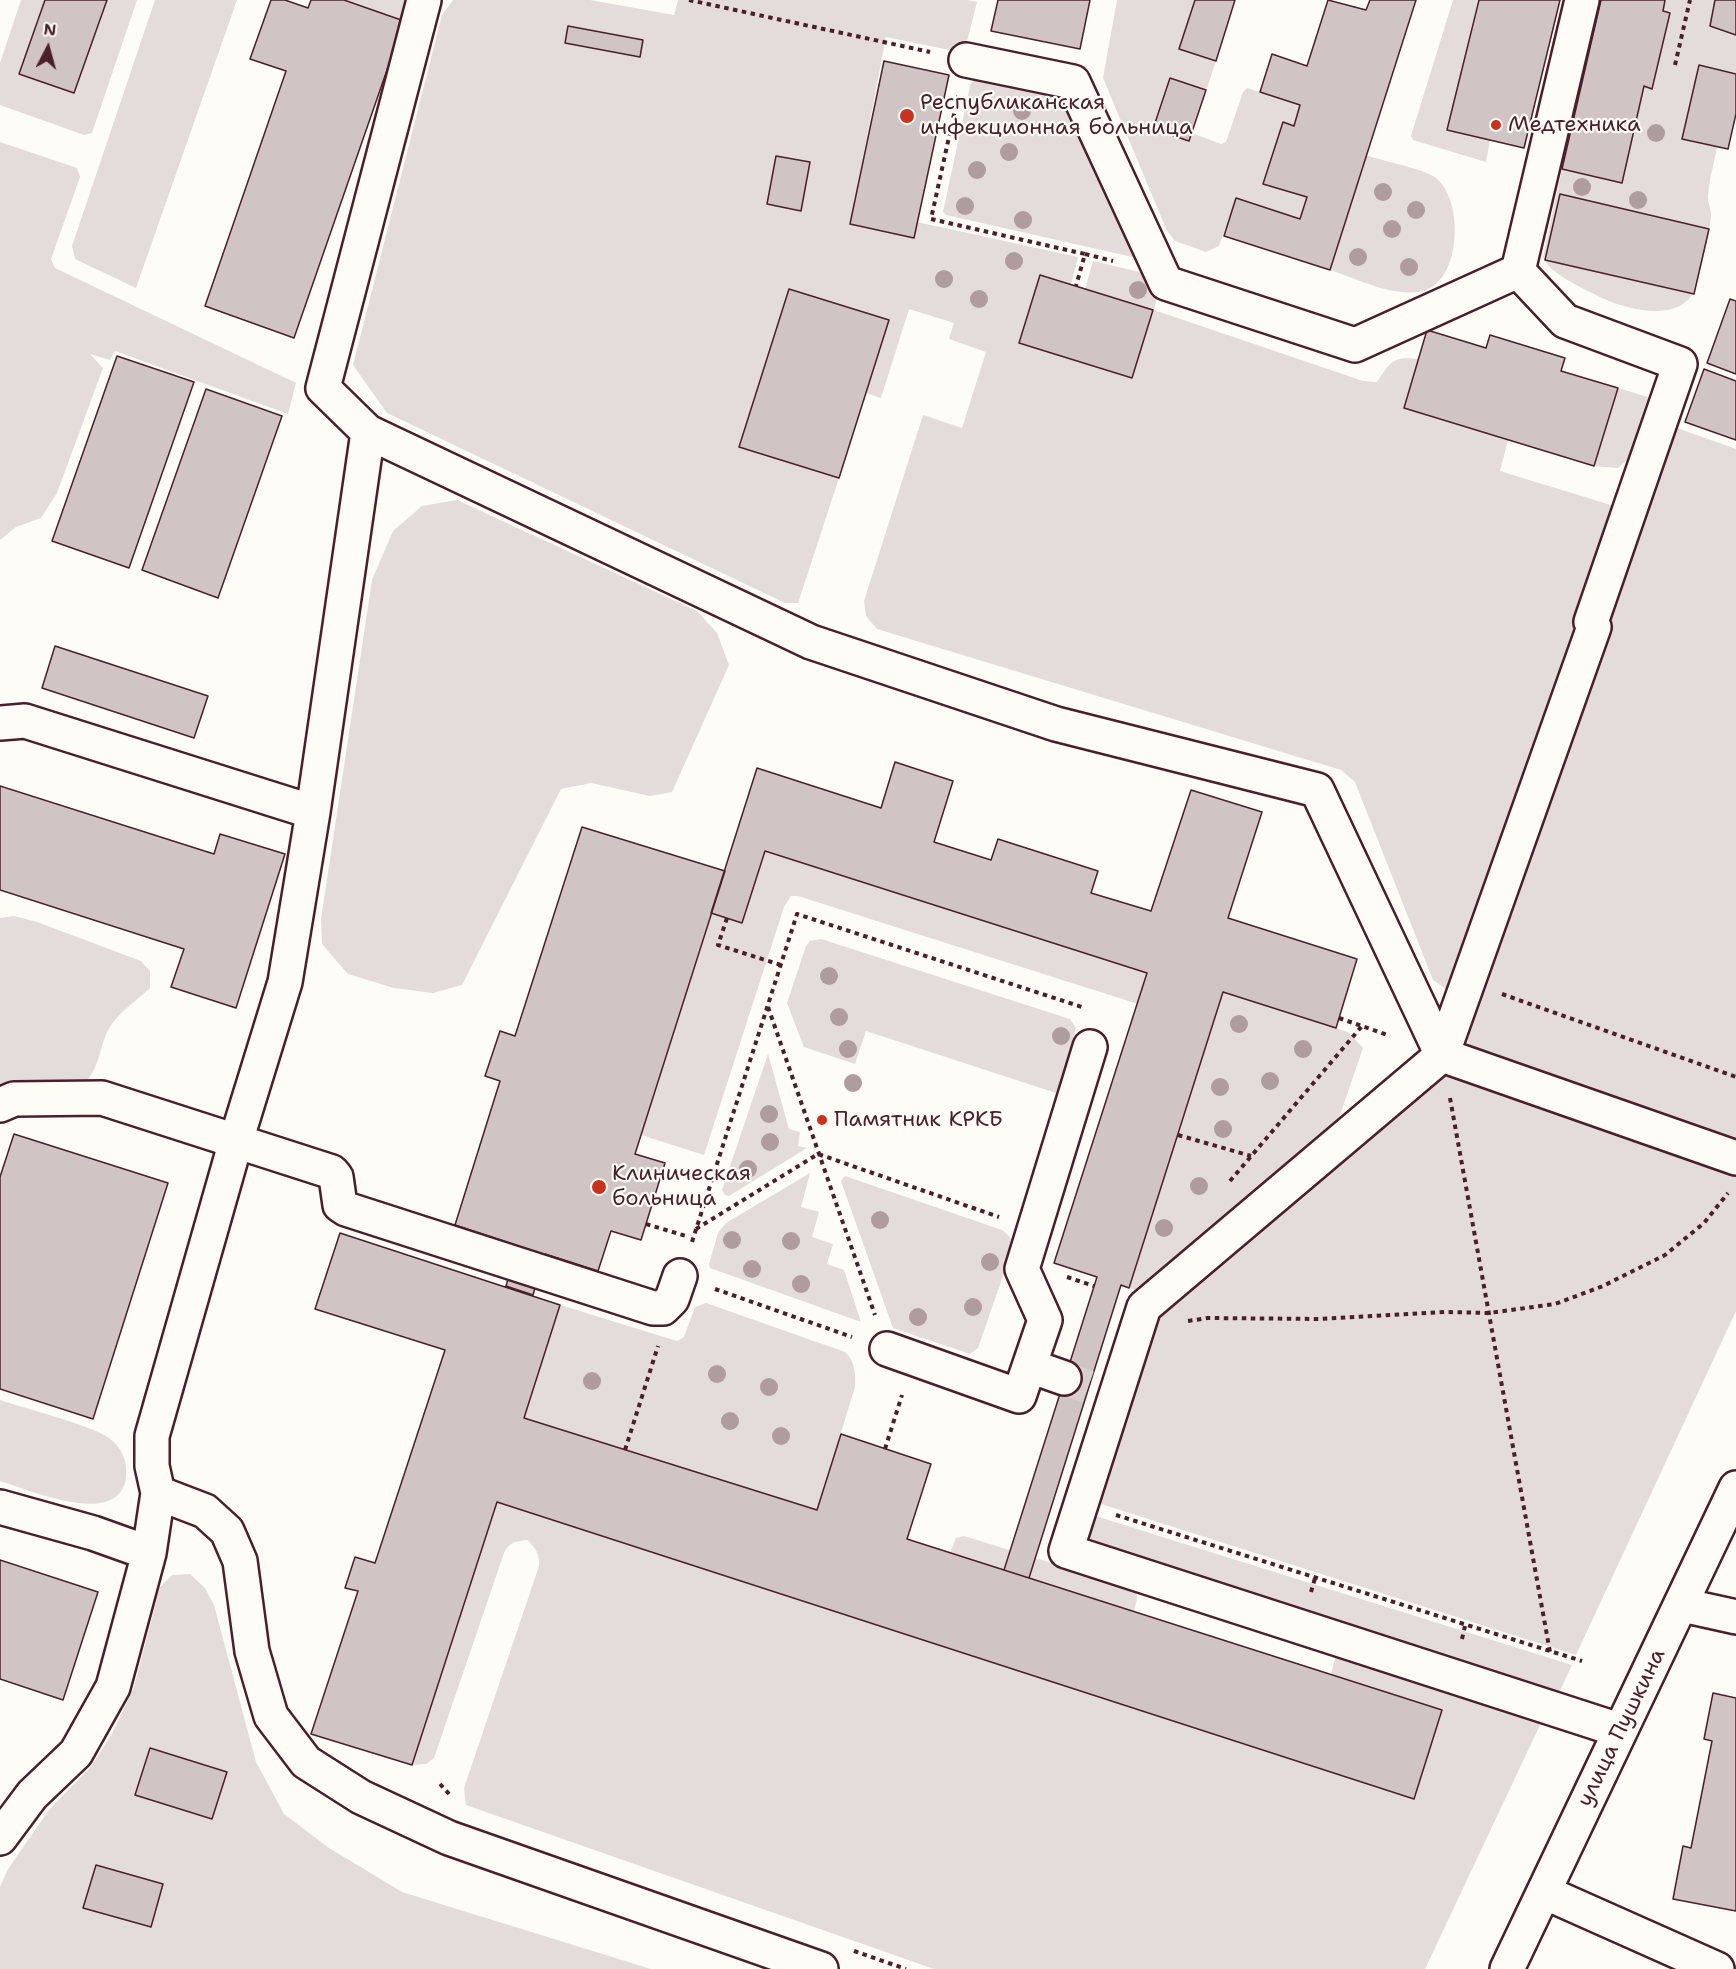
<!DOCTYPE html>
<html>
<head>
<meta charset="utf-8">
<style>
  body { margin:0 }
  #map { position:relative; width:1736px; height:1969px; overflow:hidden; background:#fdfcf7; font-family:"Shantell Sans",sans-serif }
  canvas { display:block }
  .north { position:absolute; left:18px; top:18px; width:60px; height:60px; -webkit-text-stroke:4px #fdfcf7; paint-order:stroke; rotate:6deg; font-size:16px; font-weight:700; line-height:24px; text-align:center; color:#4a1f2b }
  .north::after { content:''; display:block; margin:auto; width:21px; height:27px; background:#4a1f2b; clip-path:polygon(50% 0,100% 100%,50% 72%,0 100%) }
</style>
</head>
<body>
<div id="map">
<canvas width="1736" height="1969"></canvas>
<div class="north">N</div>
</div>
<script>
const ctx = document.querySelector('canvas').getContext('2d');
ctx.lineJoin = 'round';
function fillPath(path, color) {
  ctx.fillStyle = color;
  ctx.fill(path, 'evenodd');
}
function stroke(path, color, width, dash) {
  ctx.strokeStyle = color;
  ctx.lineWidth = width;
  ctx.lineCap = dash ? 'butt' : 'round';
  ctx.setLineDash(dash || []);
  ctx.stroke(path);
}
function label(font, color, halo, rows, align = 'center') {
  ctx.font = font + ' "Shantell Sans",sans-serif';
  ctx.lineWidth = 4.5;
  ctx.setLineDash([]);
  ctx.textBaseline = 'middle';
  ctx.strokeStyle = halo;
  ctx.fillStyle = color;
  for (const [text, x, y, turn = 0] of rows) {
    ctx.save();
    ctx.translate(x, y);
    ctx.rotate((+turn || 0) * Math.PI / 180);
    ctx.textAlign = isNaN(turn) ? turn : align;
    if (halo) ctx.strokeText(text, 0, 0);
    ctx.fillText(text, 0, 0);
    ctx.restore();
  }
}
fillPath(new Path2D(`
  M21,0H137L92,133L84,135L0,105V63Z
  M155,0H237L136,288L75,259L72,246Z
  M344,0H411L404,21Z
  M453,0H590L674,15L678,0H967L977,2L964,53L886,37L850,224L914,238L917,222L1078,257L1071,285L1040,275L1019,343L1132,378L1153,310L1085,289L1093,261L1157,276L1160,284L1154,310L1363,381L1377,382C1391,361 1393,356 1419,359L1508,440L1500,471L1614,506L1615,512L1453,989H1446L1433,980L1355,782L1341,770L877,629L866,616L864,601L923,415L962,428L986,352L949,339L954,323L909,309L881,398L866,393L889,320L789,289L739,446L839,478L798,603H785L387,413L353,365L442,15Z
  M1117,0H1195L1216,61L1192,133L1221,144L1226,142L1243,92L1247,88L1300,105L1294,126L1264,184L1307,197L1300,219L1237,198L1219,246L1206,252L1175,241L1167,231L1103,78Z
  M1453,0H1478L1447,130L1490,140L1486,162L1413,140L1411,136Z
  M1665,0H1715L1710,26L1736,35V74L1699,65L1682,138L1717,147C1714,163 1709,180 1708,197C1708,203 1711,209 1711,215C1711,226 1698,287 1692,295C1674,322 1626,309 1602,298C1587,290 1547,273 1543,257L1562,169L1622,182L1644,86L1652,88Z
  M974,80L1061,96L1067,100L1137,258L946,215L943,212L970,86Z
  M0,142L77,168L80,177L51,259L55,268L296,383L288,414L115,351L110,360L90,354L103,368L57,493L41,518L16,527L0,540Z
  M1366,155C1383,161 1419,168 1433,176C1465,196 1462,281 1423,291C1393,298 1358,279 1330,270Z
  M1618,388L1648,397L1627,460L1618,468L1594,466Z
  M1674,427L1736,449V1148L1468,1052V1037Z
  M457,500L697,611L717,633L729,665L672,792L650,796L591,783L561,789L462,985L433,993L394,988L348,974L322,944L321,919L372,580L393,531L422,506Z
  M765,851L1147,973L1138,1004L798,896H791L784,907L704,1155L641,1135L711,913L742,923Z
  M14,916L37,922L141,961L150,971V988C136,1001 116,1014 107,1032C100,1048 99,1065 88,1079L67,1083L0,1085V918Z
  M821,939L1070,1019L1076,1028L1056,1093L866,1031L855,1064L804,1047L787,1003L806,946L810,941Z
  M1223,992L1348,1032L1363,1048L1340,1115L1330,1135L1142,1292L1129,1288Z
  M768,1054L789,1129L800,1132L798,1146L807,1148L729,1196L725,1195L722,1190Z
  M1455,1072L1736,1172V1311L1576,1655L1101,1504L1096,1500L1154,1319L1442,1074Z
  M810,1173L801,1207L819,1212L812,1237L833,1244L827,1264L844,1270L861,1322L710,1268L709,1264L718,1233L726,1223Z
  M845,1176L1002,1230C1010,1236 1013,1240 1012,1250L978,1348L970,1354L893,1328L841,1181Z
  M706,1303L845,1352C855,1361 856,1375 855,1387L817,1510L524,1418L560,1305L677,1341L684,1337L695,1307Z
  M0,1400C21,1407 96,1427 109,1438C122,1448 128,1461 126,1478C118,1529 30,1490 0,1481Z
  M497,1502L1414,1798L1442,1710L1331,1674L1337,1651L1534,1716L1540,1725L1425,1969H934L466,1805L464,1788L539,1566C540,1555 536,1548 527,1540C516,1541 509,1542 504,1553L434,1758L426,1764L412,1765Z
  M1089,1514L1572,1665L1556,1699L1089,1545L1086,1536Z
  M964,1536L1136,1589L1137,1599L1134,1611L950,1553L956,1538Z
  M190,1574L205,1588L214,1605L256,1762L284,1814L329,1848L402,1892L651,1969H0V1887L8,1869L49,1810L90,1768L112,1734L134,1687L160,1587L172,1575Z`), '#e3dcda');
const building = new Path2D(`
  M45,0H107L74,93L19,74Z
  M271,0H285L308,8L311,0H344L404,21L294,338L205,306L286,71L250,59Z
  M998,0H1090L1080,49L991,31Z
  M1195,0H1235L1216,61L1179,49Z
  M1328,0L1366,10L1370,0H1416L1330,270L1224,236L1236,198L1300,219L1307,197L1263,184L1283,122L1294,126L1300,105L1260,92L1272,54L1307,66Z
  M1479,0H1560L1524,148L1447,130Z
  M1601,0H1665L1663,11L1670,13L1652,89L1644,86L1622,183L1562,169Z
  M1715,0H1736V35L1710,26Z
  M568,26L643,40L640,57L565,43Z
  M884,61L949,75L914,238L850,224Z
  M1699,65L1736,74V114L1728,149L1682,139Z
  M1170,78L1206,90L1189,141L1153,129Z
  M776,156L810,162L801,211L767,204Z
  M1560,194L1709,229L1694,294L1545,260Z
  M1040,275L1153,310L1132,378L1019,343Z
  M789,289L889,320L839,478L739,447Z
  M1730,299L1736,301V374L1707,363Z
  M1427,330L1486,348L1490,335L1565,358L1561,371L1618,388L1594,466L1404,408Z
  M117,356L194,382L129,568L52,541Z
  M1704,369L1736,381V440L1685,422Z
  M206,389L282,416L218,598L142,570Z
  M55,646L208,696L194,738L42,688Z
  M895,762L953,781L934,842L991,860L998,839L1098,871L1091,893L1151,911L1191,790L1262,812L1228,918L1357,959L1336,1028L1223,992L1129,1288L1121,1285L1029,1578L1004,1570L1097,1277L1054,1263L1147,973L765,851L742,923L711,913L757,768L881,808Z
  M0,786L214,854L220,834L285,854L236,1008L171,987L184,949L0,890Z
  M582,827L725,871L635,1154L665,1163L641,1240L611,1231L598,1271L545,1254L533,1295L506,1286L518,1246L455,1225L500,1081L485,1076L500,1031L515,1036Z
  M14,1134L168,1183L93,1419L0,1389V1177Z
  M340,1233L560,1305L524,1418L817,1510L841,1434L931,1464L907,1539L1442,1710L1414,1799L497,1502L412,1765L311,1734L358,1591L345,1588L355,1557L375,1563L445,1350L315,1309Z
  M0,1560L98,1592L63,1700L0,1679Z
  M1713,1693L1736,1698V1911L1673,1899L1683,1846L1691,1848L1712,1741L1704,1739Z
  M150,1748L227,1772L212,1819L135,1795Z
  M96,1865L163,1884L151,1927L83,1908Z`);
fillPath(building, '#d0c5c4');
stroke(building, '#4a1f2b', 1.5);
stroke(new Path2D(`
  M1064,1378L1088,1387`), '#d9d0ce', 33, [33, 16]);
const minor = new Path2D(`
  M424,0L323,388L368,432L811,642L1056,724L1317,790L1442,1055L1736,1158
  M966,60L1073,82L1166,283L1355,345L1518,271
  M1518,271L1565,321L1680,364L1591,622L1594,627L1442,1055L1144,1307L1066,1551L1619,1730
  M1518,271L1582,0
  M0,723L25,721L313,812
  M0,1105L14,1099L102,1098L332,1172L336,1177L340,1205L346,1209L653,1308H663L672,1299L680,1276
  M887,1349L1019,1396L1045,1320L1022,1269L1090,1047
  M1030,1366L1064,1378
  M158,1493L205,1511L227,1531L240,1561L252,1651L271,1716L306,1762L361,1797L449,1838L821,1969
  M0,1507L93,1533L149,1553
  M1682,1605L1736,1617
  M0,1838L32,1795L76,1753L113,1687L149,1553L158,1493L152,1466V1436L236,1141L285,982L313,812L368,432
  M1544,1892L1717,1969
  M1507,1969L1736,1488`);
stroke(minor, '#4a1f2b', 38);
stroke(new Path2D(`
  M689,0L930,52
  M1675,65L1690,0
  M958,96L931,219L1085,254L1076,286
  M1085,254L1113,261
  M727,918L718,945L781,965
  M1502,994L1736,1077
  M768,1007L875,1315
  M1339,1018L1390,1036
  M1450,1098L1550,1652
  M1178,1135L1251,1156
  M1230,1181L1362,1026
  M646,1224L686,1236
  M696,1229L818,1154L999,1217
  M692,1242L797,914L1085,1008
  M1067,1277L1094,1286
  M715,1289L852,1337
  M1188,1321L1208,1318L1320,1319L1446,1312L1489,1313L1555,1304L1603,1286L1665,1255L1704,1223L1728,1193
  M885,1449L902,1395
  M625,1450L658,1346
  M1116,1515L1582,1661
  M1311,1592L1315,1578
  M1462,1639L1465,1626
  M440,1784L450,1795
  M854,1951L906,1969`), '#4a1f2b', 4, [4.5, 4.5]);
stroke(minor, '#fdfcf7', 33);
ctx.fillStyle = '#af9c9f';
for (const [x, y] of [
  [1022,111],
  [1656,133],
  [1009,152],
  [977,170],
  [1582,187],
  [1383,192],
  [1638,200],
  [965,206],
  [1416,210],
  [1023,220],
  [1392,229],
  [1358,257],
  [1014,261],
  [1409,267],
  [944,279],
  [1138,290],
  [979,299],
  [829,976],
  [839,1017],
  [1239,1024],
  [1061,1036],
  [848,1049],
  [1303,1049],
  [1270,1081],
  [853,1083],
  [1220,1087],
  [769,1114],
  [1223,1129],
  [770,1142],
  [748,1169],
  [1199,1186],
  [880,1220],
  [1164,1228],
  [732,1240],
  [791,1241],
  [990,1262],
  [752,1269],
  [801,1284],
  [973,1307],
  [918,1317],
  [717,1374],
  [592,1381],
  [769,1387],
  [730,1421],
  [781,1436]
]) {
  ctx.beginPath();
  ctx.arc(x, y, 9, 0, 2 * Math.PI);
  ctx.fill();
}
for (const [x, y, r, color] of [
  [907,116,8,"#c8321e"],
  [1496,125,6,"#c8321e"],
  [822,1120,6,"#c8321e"],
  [599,1187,8,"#c8321e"]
]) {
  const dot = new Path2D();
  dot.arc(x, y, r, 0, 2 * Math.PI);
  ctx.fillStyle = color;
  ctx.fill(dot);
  stroke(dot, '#fdfcf7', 2);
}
label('22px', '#4a1f2b', '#fdfcf7', [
  ["Республиканская",920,103],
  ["инфекционная больница",920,128],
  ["Медтехника",1508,125],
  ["Памятник КРКБ",834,1120],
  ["Клиническая",612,1174],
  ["больница",612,1199]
], 'left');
label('22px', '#4a1f2b', '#fdfcf7', [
  ["улица Пушкина",1622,1728,-64]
]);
</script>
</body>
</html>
